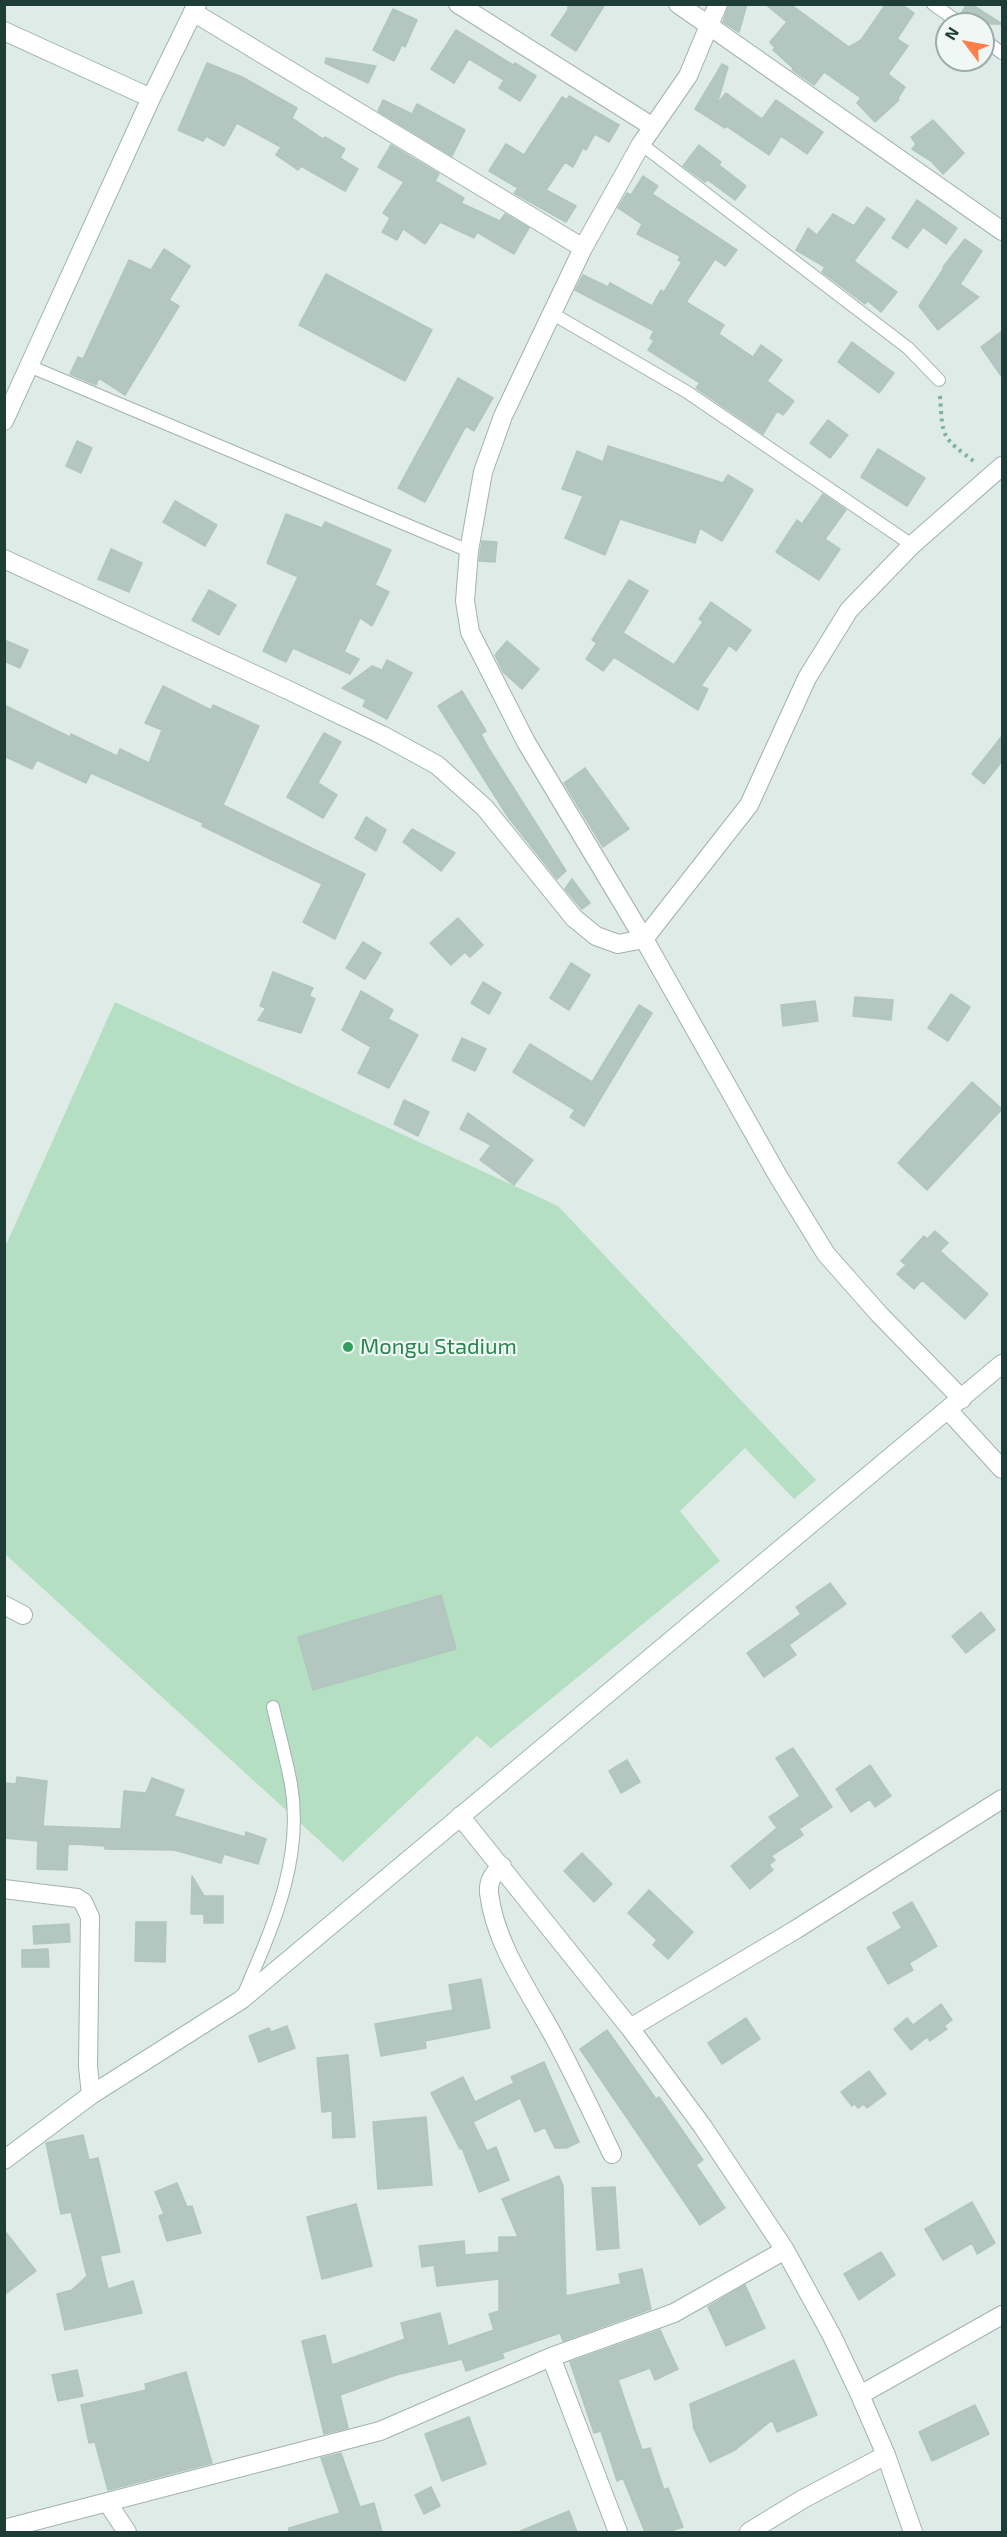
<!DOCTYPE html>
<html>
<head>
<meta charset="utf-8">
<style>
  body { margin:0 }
  #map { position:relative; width:1007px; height:2537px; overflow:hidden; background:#deebe6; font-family:"Exo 2",sans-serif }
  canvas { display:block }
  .frame { position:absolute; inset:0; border:6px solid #1e3d36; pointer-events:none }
  .north { position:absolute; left:935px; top:12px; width:60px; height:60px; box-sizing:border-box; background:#eff8f4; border:2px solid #9bada8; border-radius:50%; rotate:302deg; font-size:16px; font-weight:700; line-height:24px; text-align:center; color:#1e3d36 }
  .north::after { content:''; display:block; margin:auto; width:21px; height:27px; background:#ff7e49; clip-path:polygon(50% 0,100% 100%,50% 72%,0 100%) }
</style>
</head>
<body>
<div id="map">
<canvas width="1007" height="2537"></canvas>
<div class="frame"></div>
<div class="north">N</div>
</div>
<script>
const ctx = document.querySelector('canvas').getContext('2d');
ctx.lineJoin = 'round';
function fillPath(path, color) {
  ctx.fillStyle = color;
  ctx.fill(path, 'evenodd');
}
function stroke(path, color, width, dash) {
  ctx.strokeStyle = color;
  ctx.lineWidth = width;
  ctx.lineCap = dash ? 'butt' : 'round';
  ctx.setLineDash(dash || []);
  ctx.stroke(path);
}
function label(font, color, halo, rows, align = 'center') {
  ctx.font = font + ' "Exo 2",sans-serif';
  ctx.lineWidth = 4.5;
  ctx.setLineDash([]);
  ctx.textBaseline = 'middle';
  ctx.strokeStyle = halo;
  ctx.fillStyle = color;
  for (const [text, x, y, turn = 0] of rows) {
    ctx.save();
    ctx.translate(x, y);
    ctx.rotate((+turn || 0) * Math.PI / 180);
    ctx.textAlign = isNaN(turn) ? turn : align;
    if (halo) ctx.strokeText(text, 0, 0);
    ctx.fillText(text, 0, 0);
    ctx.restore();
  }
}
fillPath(new Path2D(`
  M115,1002L558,1206L816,1480L794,1499L745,1448L680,1511L720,1561L491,1748L477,1736L343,1862L5,1554V1247Z`), '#b5dfc2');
const building = new Path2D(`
  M568,4H605L576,51L551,35L568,10Z
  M729,4H747L739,32L723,22Z
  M765,4H790L849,47L861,40L886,4H901L914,13L897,39L908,46L888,74L905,87L898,98L899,100L875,122L857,103L861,98L824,72L814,85L792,70L793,68L773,50L775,48L770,42L787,22Z
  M967,4H971L1002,24H969L961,14Z
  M393,9L417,20L405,47L402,45L394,61L373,50Z
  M456,30L513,65L515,63L536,76L520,101L499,88L504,80L469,59L454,83L431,69Z
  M326,58L376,66L368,83L325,63Z
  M207,63L242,77L297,108L292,118L323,139L325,137L345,149L340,158L358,169L345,191L301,166L298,170L276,155L281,147L237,123L224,146L206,136L203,141L178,130Z
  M722,64L728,67L717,104L726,93L762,119L776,100L823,132L807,154L781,136L769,155L726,126L725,128L695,109Z
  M569,96L619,125L609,142L595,134L586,150L583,148L573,167L565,162L546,190L576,206L566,222L514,193L518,188L489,171L506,144L524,155L562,97L567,100Z
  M383,100L412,114L417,104L465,130L452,156L378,111Z
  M933,120L964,153L943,174L931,161L912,149L916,144L911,137Z
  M391,145L439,174L435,181L464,198L461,203L500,221L505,214L529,228L514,254L477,232L474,238L440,222L425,244L403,229L397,240L382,232L390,218L383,213L404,182L378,167Z
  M699,145L721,162L719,165L746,186L735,200L708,180L705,182L683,166Z
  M643,176L658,186L652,194L737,250L725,266L715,259L686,302L724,325L719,334L753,357L761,345L782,360L767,381L794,401L783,415L777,411L763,434L696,388L700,383L648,350L654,341L650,338L654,331L575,290L583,275L608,287L610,283L652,306L661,290L664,292L682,262L678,260L680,256L637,234L642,224L618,208L627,193L631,195Z
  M917,200L957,228L946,244L923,227L907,248L892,238Z
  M867,207L885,219L854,261L897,292L881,312L868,301L865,304L822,272L825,267L796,250L808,228L817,235L833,214L854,226Z
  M965,239L982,251L960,284L979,297L938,330L919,306L944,268L943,267Z
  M164,249L190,266L169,300L179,306L125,395L99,378L96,385L70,374L78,357L83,359L129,260L151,270Z
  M326,274L432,330L405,381L299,325Z
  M1002,331V377L981,347Z
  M852,342L894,373L879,393L838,362Z
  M458,378L493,398L474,431L466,426L425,502L398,488Z
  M828,420L848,435L830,458L810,443Z
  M77,441L92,448L81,473L66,466Z
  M608,446L723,483L728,475L753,490L722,541L700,528L695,543L620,519L605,555L565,538L583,496L562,489L577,451L603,462Z
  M878,449L925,478L907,506L861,477Z
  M823,494L846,510L825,539L840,549L819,580L776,552L797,520L802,524Z
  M175,501L217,525L205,546L163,522Z
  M286,514L322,528L325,522L391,550L375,585L389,592L372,626L360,618L344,652L359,659L350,674L293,648L286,662L263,651L298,577L267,563Z
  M482,541L497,542L495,562L479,561Z
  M111,549L142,563L129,592L98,579Z
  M629,580L648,591L623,633L674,665L703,622L699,619L711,602L751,630L736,651L729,645L701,686L708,689L698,710L614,657L603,671L586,659L597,643L592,640Z
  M209,590L236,605L219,635L192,620Z
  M4,640L28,650L20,668L4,661Z
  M507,641L539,669L522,689L503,672L495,655Z
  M387,660L412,673L387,719L363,706L366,700L342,688L372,666L382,670Z
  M163,686L211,710L213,705L259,726L223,805L365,874L335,939L303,922L322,884L202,826L203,823L91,773L86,783L37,760L32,769L4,756V705L70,737L71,734L117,756L120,749L149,763L162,730L145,723Z
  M462,691L486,731L481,734L489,749L566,871L557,879L508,817L438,706Z
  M324,733L341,742L318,783L337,795L323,818L287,797Z
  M1002,736V761L984,784L972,774Z
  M585,768L629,829L603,847L564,783Z
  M366,817L386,830L376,851L355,838Z
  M412,829L455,853L441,871L403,842Z
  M572,879L590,903L582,909L565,889Z
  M458,918L483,945L470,957L465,952L451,965L430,943Z
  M363,942L381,953L365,979L346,968Z
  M571,963L590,975L569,1010L550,998Z
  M273,972L313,988L309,996L315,999L301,1033L258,1020L266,1008L260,1006Z
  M483,982L501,993L489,1014L471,1003Z
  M361,991L393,1010L388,1019L418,1035L389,1088L358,1073L371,1047L342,1030Z
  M951,994L970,1007L948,1041L928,1028Z
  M855,997L893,1000L891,1020L853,1016Z
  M815,1001L818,1021L783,1026L781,1005Z
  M639,1005L652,1013L584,1126L570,1117L575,1110L513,1072L530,1044L592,1082Z
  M462,1038L486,1049L475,1071L452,1060Z
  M972,1082L1002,1109L927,1190L898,1163Z
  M404,1100L429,1112L418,1136L394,1124Z
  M468,1113L533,1160L514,1185L480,1160L491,1145L460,1129Z
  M935,1231L948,1243L940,1251L988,1294L965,1319L922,1280L914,1289L897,1274L906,1265L901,1261L924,1236L927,1239Z
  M830,1583L846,1604L789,1645L796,1655L764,1677L747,1653L801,1614L796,1607Z
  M441,1595L456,1649L313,1690L298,1637Z
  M981,1612L995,1630L966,1653L952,1636Z
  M793,1748L832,1807L799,1829L803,1835L771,1856L775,1860L769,1865L773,1870L750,1889L731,1866L777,1828L769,1817L800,1796L776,1758Z
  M627,1760L640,1782L621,1793L609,1771Z
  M870,1765L891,1796L875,1807L870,1799L851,1812L836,1789Z
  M17,1777L47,1781L43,1826L121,1829L124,1791L146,1793L152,1778L184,1790L174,1816L245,1837L246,1832L266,1839L258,1864L224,1854L221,1863L174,1850L105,1849V1846L72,1844L68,1845L67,1870L37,1869L38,1841L4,1838V1783L16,1784Z
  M582,1853L612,1884L594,1902L564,1871Z
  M192,1876L204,1896H223V1923H204V1914H191Z
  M649,1890L693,1932L668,1959L653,1945L657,1940L628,1913Z
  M912,1902L937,1946L909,1963L913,1970L888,1984L867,1948L902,1928L893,1913Z
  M136,1922H166L165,1962L135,1961Z
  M69,1924L70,1942L34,1944L33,1926Z
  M48,1949L49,1967H22V1950Z
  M481,1979L490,2028L425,2041L426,2048L381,2056L375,2024L453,2010L449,1985Z
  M941,2004L952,2020L944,2026L947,2029L930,2041L927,2037L911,2050L894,2029L907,2018L913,2025Z
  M746,2018L760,2039L722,2064L708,2043Z
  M287,2026L295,2048L259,2062L249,2036L269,2028L271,2032Z
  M607,2030L656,2099L659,2097L703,2160L696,2165L725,2208L700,2225L580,2049Z
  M348,2055L355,2137L333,2138L332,2111L322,2112L317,2058Z
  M544,2062L579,2142L566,2148H555L545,2127L535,2132L520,2098L473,2122L487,2151L496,2147L509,2180L479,2192L462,2148L460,2149L431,2093L463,2077L475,2102L514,2083L511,2077Z
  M869,2071L886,2094L867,2108L864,2104L858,2108L855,2104L852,2106L841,2092Z
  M426,2117L432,2185L378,2189L373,2122Z
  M83,2135L89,2160L98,2158L120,2252L100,2256L108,2289L133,2281L142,2313L65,2330L57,2294L72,2290L87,2276L71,2212L61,2214L46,2143Z
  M559,2176L563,2186L566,2296L621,2284L619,2274L642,2269L651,2309L563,2341L560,2333L502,2353L504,2358L466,2371L462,2359L396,2375L340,2395L348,2428L324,2434L302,2341L325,2335L332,2365L405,2339L401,2323L440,2313L448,2346L494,2330L489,2314L499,2311V2279L437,2286L434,2265L422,2267L419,2246L464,2241L465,2255L499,2252V2237H518L502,2199Z
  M177,2183L187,2207L192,2206L201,2233L167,2241L159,2216L164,2214L155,2192Z
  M615,2187L619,2248L597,2250L592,2188Z
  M972,2202L995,2243L977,2254L972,2243L943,2260L925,2229Z
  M356,2204L372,2266L322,2279L307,2217Z
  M4,2230L36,2271L4,2295Z
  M881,2252L895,2275L859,2300L844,2274Z
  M745,2285L765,2328L726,2346L708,2307Z
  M660,2330L678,2369L655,2380L650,2368L618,2380L642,2450L650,2448L664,2490L668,2488L683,2527L668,2532H645L623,2478L617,2481L601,2431L594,2433L570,2362Z
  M794,2360L817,2415L777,2432L772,2420L735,2450L710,2462L694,2429L690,2404Z
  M77,2370L83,2396L58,2401L52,2375Z
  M186,2372L212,2463L108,2490L95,2442L89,2443L81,2405L146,2390L145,2384Z
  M975,2405L989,2434L932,2461L919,2432Z
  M469,2417L486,2464L442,2481L425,2434Z
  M341,2453L360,2507L374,2503L382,2532H289V2528L340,2513L321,2458Z
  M431,2487L440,2506L424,2514L415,2495Z
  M569,2511L577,2532H518Z`);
fillPath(building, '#b3c6bf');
stroke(building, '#b0c6be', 1.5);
const lane = new Path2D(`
  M933,4L961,24
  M983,39L1002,53
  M641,144L908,348L939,380
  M553,314L687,392L912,545
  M29,366L469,551
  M243,1996C272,1928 304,1860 291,1784C286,1758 279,1733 273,1707`);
const street = new Path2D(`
  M458,4L653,127
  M678,4L1002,231
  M718,4L688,76L641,144L583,248L503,416L483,472L469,551L465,601L470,632L526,742L644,939L778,1176L826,1254L879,1314L962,1399
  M193,12L583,248
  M4,559L288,690L382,735L437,765L485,808L574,918L596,936L618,944L644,939L749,805L807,678L849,610L912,545L1002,466
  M948,1410L1002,1469
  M4,1605L23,1615
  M460,1816L630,2028L703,2127L785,2250L832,2336L860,2395L886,2455L913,2532
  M502,1866C493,1874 488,1881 489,1893C495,1944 529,1991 553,2035C574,2074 593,2114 612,2154
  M4,1889L77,1898L83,1902L90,1917L88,2066L91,2095
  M630,2028L795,1930L1002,1799
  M551,2357L618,2532
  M860,2395L1002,2315
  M107,2502L127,2532
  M4,2529L380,2431L551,2357L674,2313L785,2250
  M749,2532L803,2499L886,2455`);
const secondary = new Path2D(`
  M4,31L151,98
  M4,421L151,98L197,4
  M4,2160L91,2095L241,2000L1002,1364`);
stroke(lane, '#a1b3ae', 14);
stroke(street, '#a1b3ae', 20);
stroke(secondary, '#9cb8af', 20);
stroke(new Path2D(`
  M940,396C943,440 941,436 976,463`), '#7bb2a4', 4, [3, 4.5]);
stroke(lane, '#fff', 12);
stroke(street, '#fff', 18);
stroke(secondary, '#fff', 18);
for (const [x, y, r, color] of [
  [348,1347,6,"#2e9e5b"]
]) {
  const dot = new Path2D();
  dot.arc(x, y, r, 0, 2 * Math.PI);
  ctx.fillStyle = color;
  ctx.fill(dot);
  stroke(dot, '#eff8f4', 2);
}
label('22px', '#27864d', '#eff8f4', [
  ["Mongu Stadium",360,1347]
], 'left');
</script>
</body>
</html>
